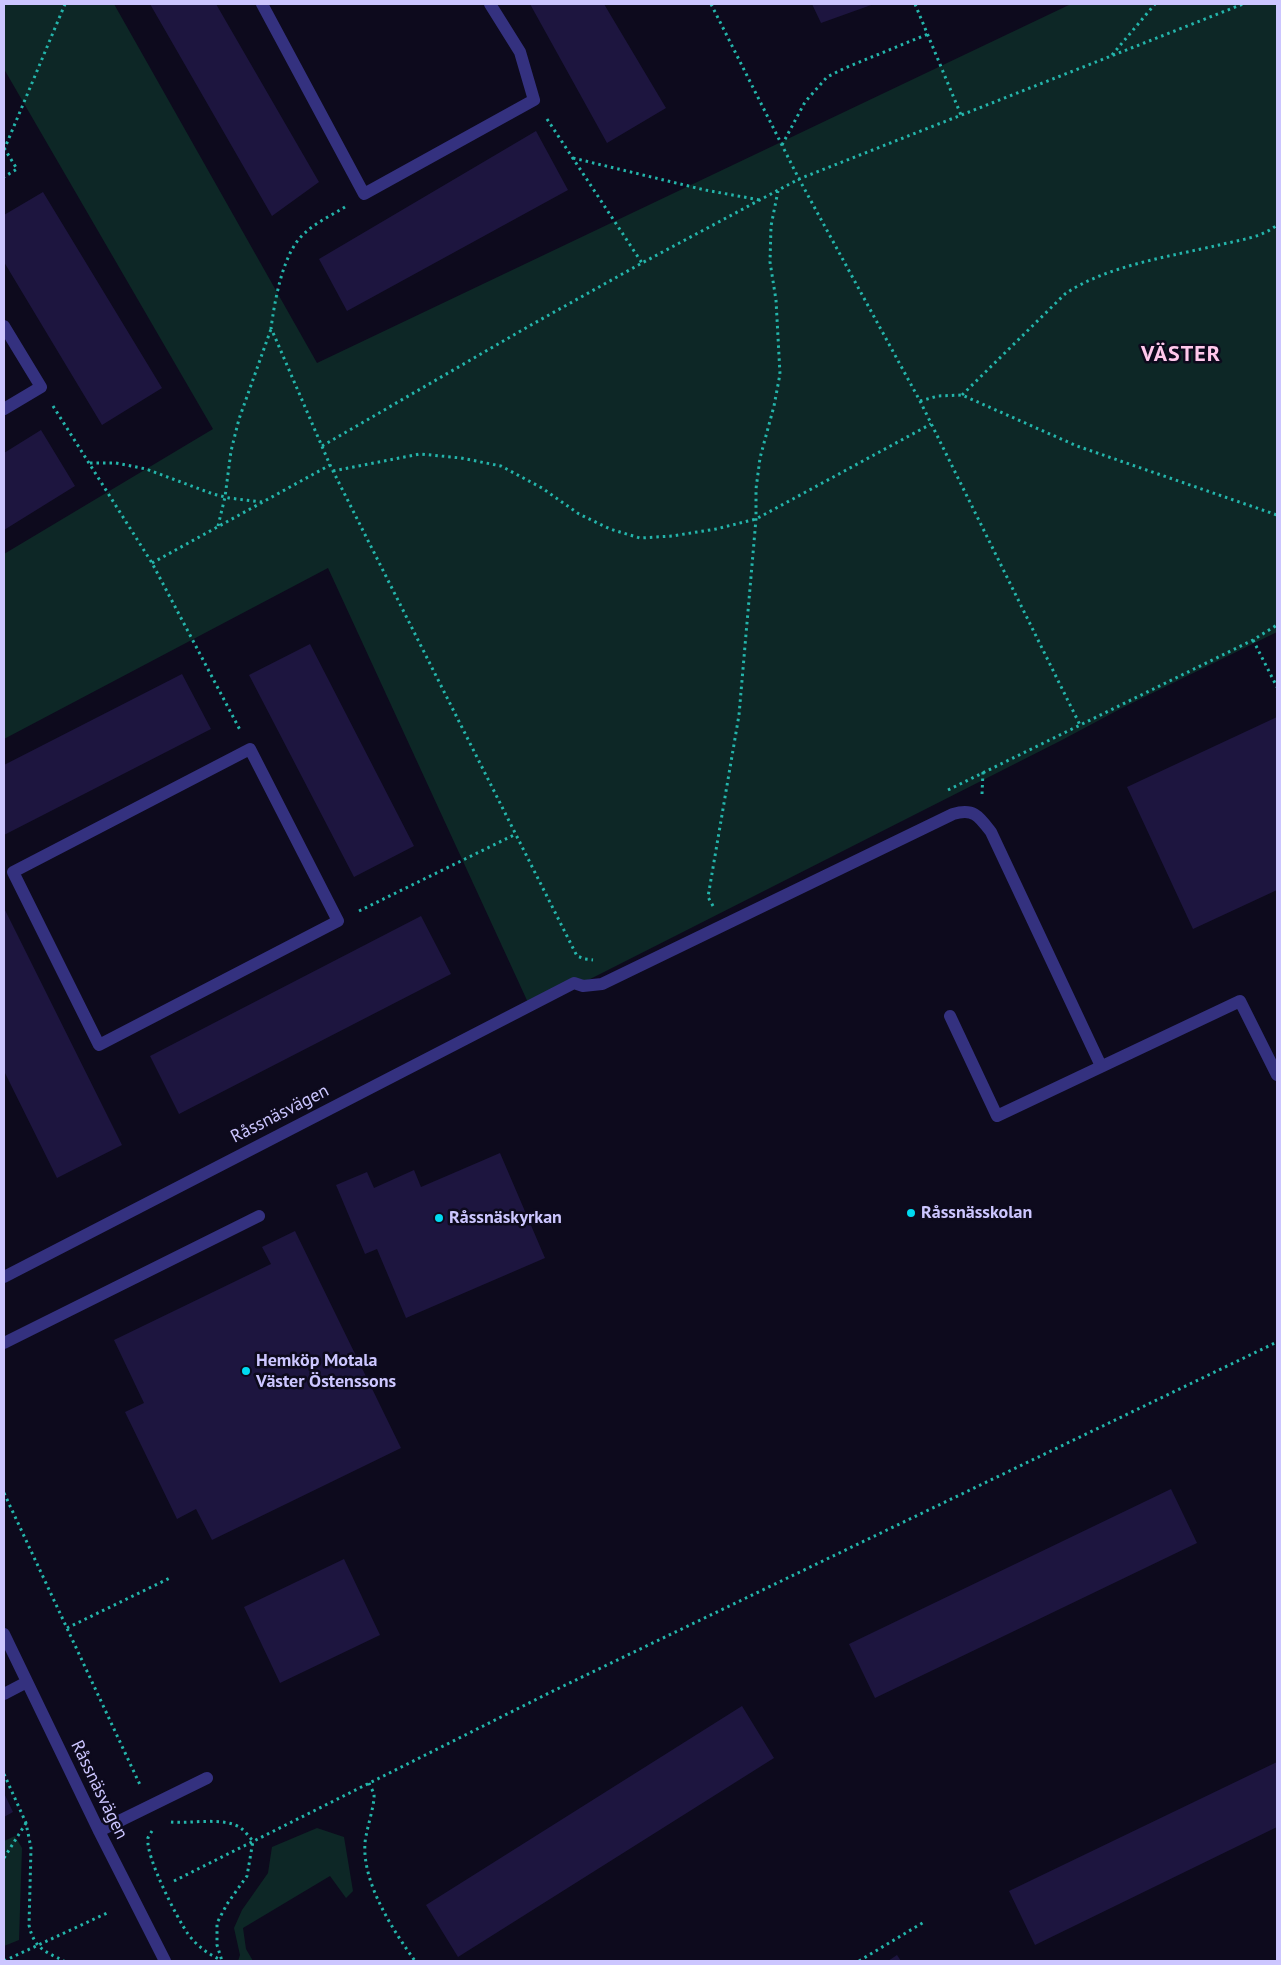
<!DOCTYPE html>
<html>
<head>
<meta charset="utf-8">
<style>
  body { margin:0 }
  #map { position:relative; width:1281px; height:1965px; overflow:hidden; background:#0d0a1d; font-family:"PT Sans",sans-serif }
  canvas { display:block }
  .frame { position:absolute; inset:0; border:5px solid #ccc6ff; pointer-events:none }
</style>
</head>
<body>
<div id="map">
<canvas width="1281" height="1965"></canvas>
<div class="frame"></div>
</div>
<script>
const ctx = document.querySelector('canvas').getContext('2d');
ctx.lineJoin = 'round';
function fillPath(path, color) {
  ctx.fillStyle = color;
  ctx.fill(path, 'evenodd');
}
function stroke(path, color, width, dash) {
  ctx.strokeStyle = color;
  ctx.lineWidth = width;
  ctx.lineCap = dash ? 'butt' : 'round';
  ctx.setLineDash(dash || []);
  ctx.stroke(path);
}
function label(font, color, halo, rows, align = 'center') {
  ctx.font = font + ' "PT Sans",sans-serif';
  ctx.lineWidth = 5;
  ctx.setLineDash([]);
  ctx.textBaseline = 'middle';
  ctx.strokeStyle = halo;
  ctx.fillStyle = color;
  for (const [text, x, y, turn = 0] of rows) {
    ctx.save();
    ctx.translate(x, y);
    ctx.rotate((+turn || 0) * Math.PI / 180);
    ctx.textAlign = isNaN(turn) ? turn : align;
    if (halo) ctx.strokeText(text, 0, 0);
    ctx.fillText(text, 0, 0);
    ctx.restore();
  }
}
fillPath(new Path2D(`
  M4,4H114L317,363L1071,4H1277V632L1122,708L1062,740L531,1009L328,568L4,739V554L213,429L4,69Z
  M317,1828L344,1837L353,1891L346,1898L330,1876L243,1928L246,1949L253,1961H238L240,1955L234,1928L242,1910L268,1873L272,1847Z
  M15,1836L22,1848L19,1940L4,1946V1841Z`), '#0d2726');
fillPath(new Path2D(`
  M150,4H216L319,182L272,216Z
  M530,4H604L666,108L607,143Z
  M812,4H874L821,23Z
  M536,131L568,190L347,311L319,259Z
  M43,192L162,388L102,425L4,262V215Z
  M41,430L75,486L4,530V453Z
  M310,644L414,846L354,877L249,675Z
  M182,674L211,729L4,835V765Z
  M1277,717V890L1193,929L1127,787Z
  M4,908L122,1145L57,1178L4,1071Z
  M421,916L451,974L179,1114L150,1056Z
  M500,1153L545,1258L406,1318L377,1249L365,1254L336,1185L367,1172L374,1188L414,1170L421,1187Z
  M295,1231L401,1448L212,1540L196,1509L177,1519L125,1412L144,1403L114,1340L271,1264L262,1247Z
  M1171,1489L1197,1543L875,1698L849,1644Z
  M344,1559L380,1635L280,1683L244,1607Z
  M742,1706L774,1758L458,1957L426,1905Z
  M1277,1762V1827L1035,1945L1009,1891Z
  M4,1793L13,1812L4,1817Z
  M897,1955L901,1961H888Z`), '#1d153f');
stroke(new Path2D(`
  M711,4L799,179L920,401L1080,725
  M915,4L961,115
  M1112,55L1155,4
  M547,119L642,263
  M782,145L805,102L827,77L845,68L928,34
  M4,148L17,169L4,177
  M4,150L65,4
  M573,158L705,190L760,200
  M345,207C332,215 317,222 306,232C283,250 275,300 271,328L330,465L577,956L585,959L593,960
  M962,395L1065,294C1105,266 1172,256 1219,245C1239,240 1261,238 1277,225
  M920,401L938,396L962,395L1077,446L1277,515
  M53,406L152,563L240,730
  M322,446L531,325L642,263L799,179L1243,4
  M90,463H116L146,469L213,494L229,498L262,502
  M333,471L420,454L461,458L501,466L542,488L579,514L610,529L640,538L672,536L716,529L756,519L931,424
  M218,526L225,497L231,451L239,419L271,329
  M152,563L330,465
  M1253,640L1277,687
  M948,790L1253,640L1277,625
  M982,794L983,772
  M713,906L708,897L739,715L756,519V489L760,458L774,406L780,374L776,300L770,262L771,226L778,191
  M359,911L516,834
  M4,1493L141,1787
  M67,1628L172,1577
  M4,1774L26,1823L31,1848L29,1925C34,1948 44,1951 64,1961
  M369,1783C370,1786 373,1791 374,1794C375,1805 366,1830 365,1843C362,1883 393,1930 415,1961
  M171,1822C191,1824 226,1816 242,1829C246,1832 249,1837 253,1841L247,1876L227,1904L217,1923V1945L222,1961
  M152,1831C152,1831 148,1837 148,1838C145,1856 177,1918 188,1934C197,1946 208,1954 221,1960
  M4,1858L26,1823
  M174,1881L551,1692L1277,1342
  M4,1961L107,1913
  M859,1961L924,1922`), '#24b5ab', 3, [2.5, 4]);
stroke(new Path2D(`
  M262,4L364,194L534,100L520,52L490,4
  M4,326L41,387L4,409
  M250,749L338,921L99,1045L13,872Z
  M950,1016L997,1116L1240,1001L1277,1075
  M4,1277L574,983L583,986L602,984L953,814C974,808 979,816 991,832L1101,1066
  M4,1343L259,1216
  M4,1634L99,1831L165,1961
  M4,1694L27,1682
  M99,1831L207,1778`), '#34317f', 12);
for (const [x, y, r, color] of [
  [911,1213,5,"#00dbf1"],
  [439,1218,5,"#00dbf1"],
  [246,1371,5,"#00dbf1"]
]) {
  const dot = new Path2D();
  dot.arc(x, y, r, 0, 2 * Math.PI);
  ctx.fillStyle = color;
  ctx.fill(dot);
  stroke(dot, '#0d0a1d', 2);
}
label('18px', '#ccc6ff', '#0d0a1d', [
  ["Råssnäsvägen",280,1114,-27],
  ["Råssnäsvägen",99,1790,64]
]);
label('bold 18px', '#ccc6ff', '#0d0a1d', [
  ["Råssnässkolan",921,1213],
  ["Råssnäskyrkan",449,1218],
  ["Hemköp Motala",256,1361],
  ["Väster Östenssons",256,1382]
], 'left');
ctx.letterSpacing = '1px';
label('bold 22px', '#ffc8eb', '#0d0a1d', [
  ["VÄSTER",1181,355]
]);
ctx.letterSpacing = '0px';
</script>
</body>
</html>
